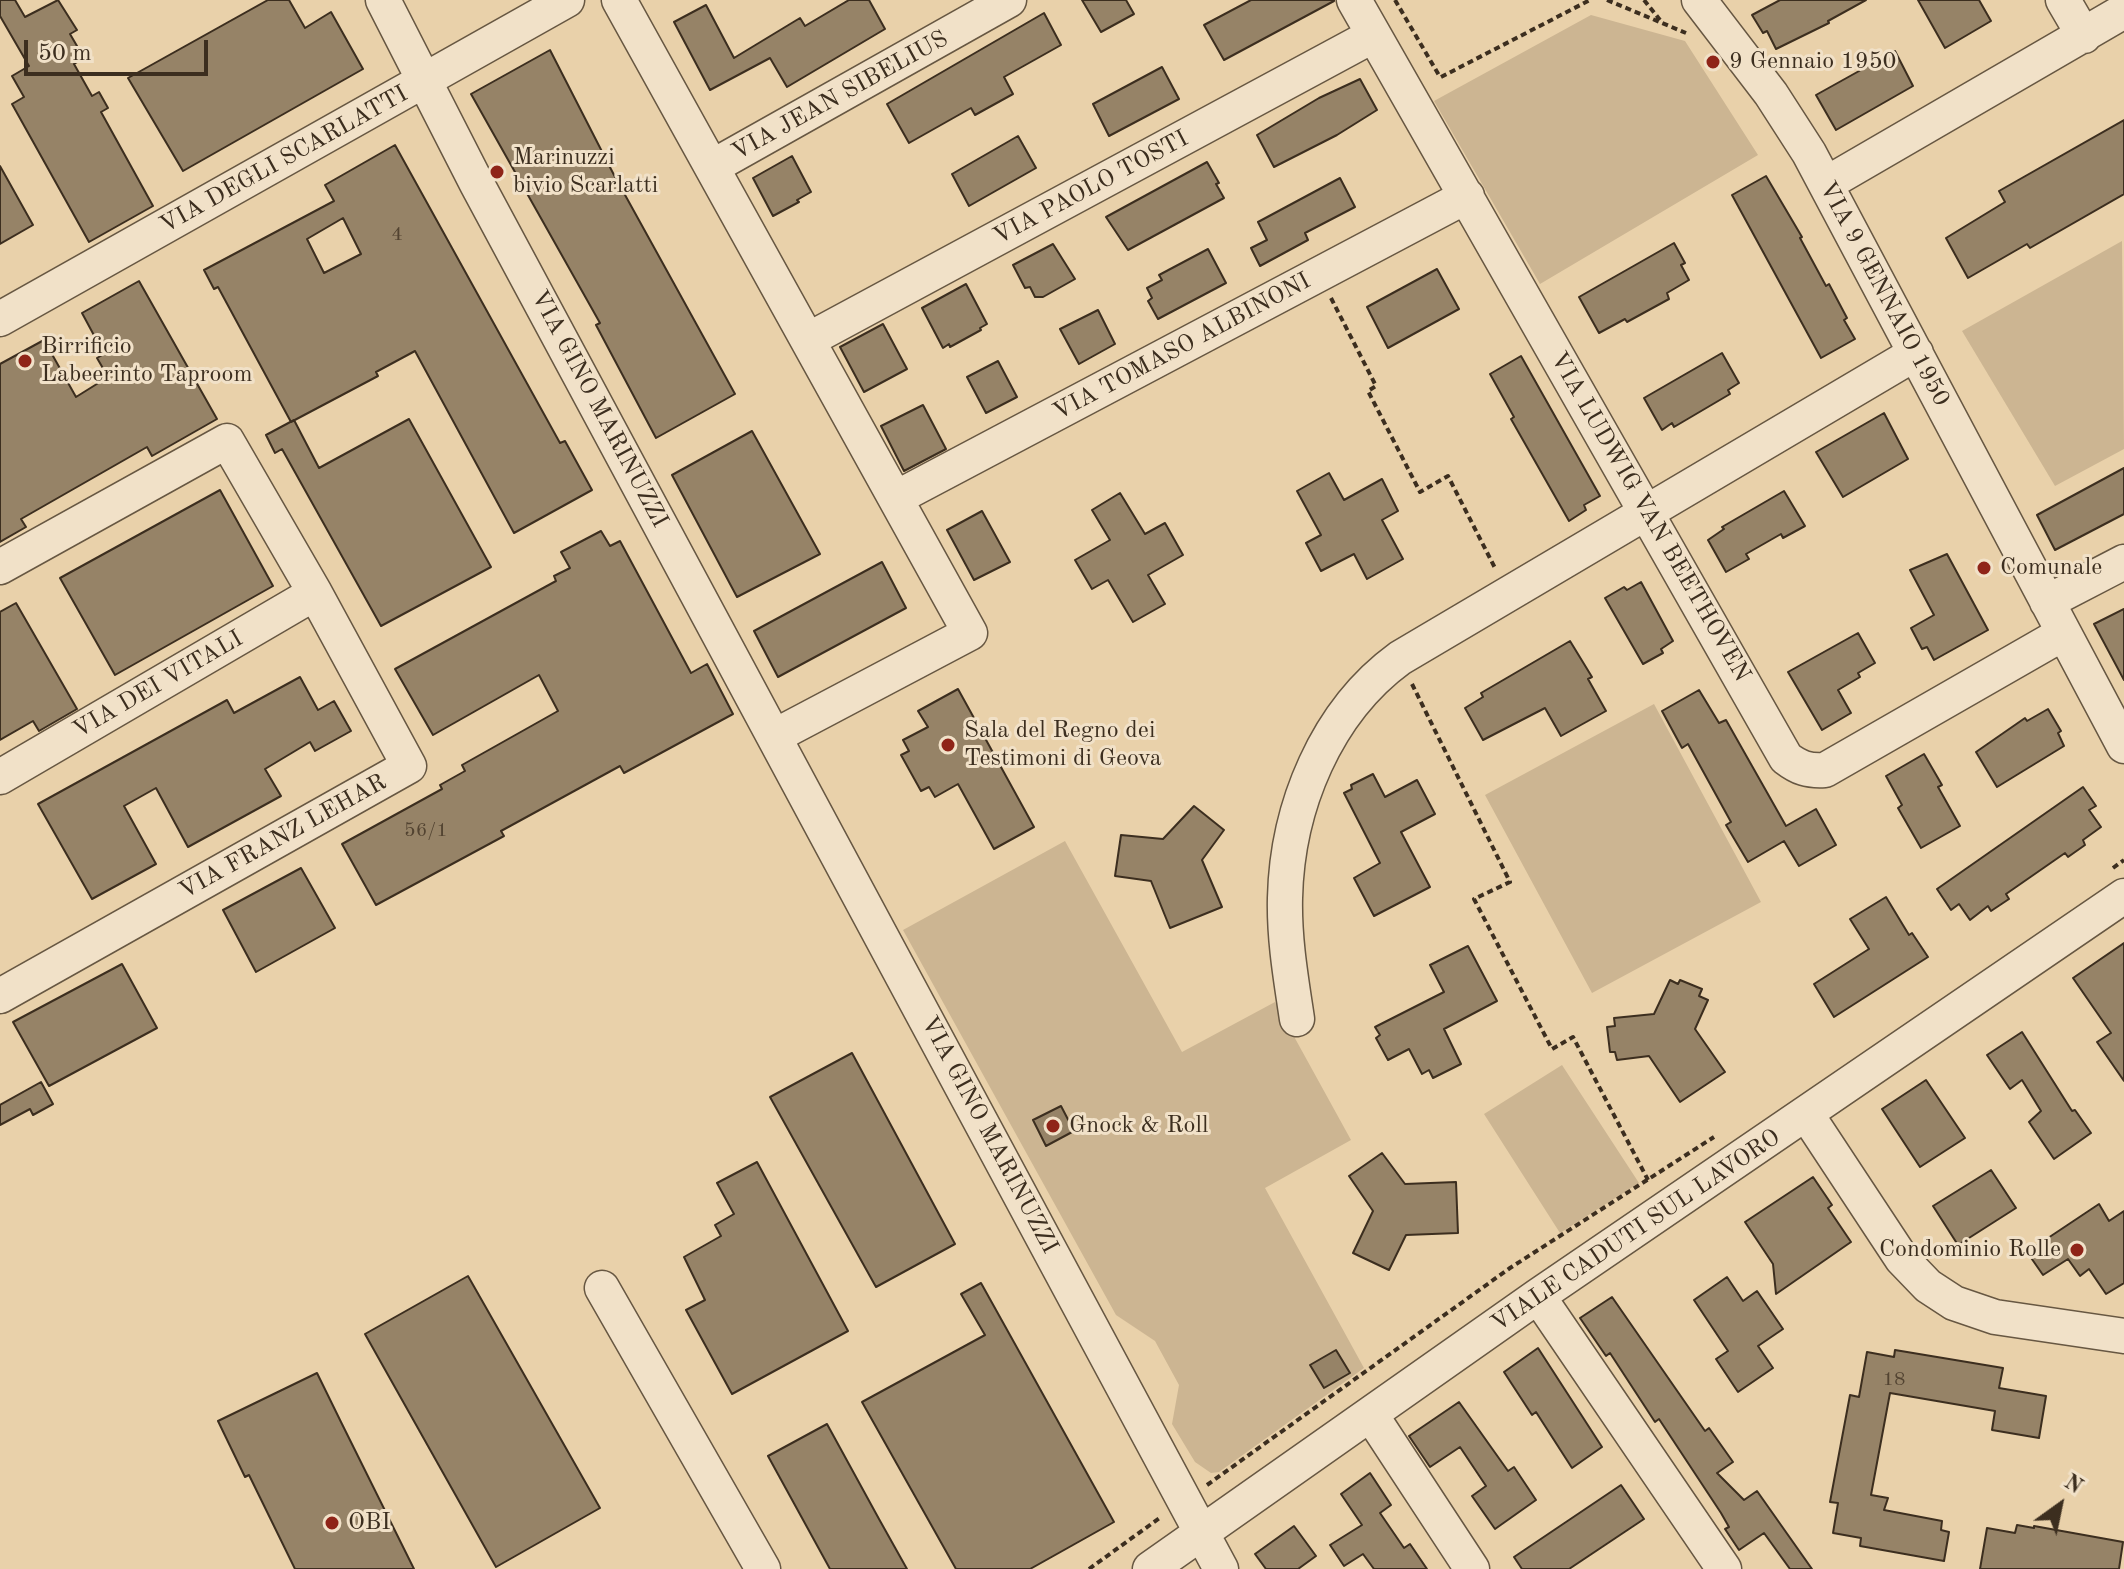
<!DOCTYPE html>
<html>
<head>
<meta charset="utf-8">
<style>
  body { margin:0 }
  #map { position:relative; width:2124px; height:1569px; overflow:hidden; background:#e9d1aa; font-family:"Old Standard TT",serif }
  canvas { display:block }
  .north { position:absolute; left:2020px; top:1465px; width:80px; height:80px; -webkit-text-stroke:6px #f1e1c8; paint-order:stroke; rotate:33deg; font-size:22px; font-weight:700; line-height:32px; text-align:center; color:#3c2e1f }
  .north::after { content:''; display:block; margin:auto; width:28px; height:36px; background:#3c2e1f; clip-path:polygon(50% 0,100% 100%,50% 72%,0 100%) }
  .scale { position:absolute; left:24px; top:40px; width:184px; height:36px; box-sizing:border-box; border:4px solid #3c2e1f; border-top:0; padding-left:10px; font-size:24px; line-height:28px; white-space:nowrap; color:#3c2e1f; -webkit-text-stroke:6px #f1e1c8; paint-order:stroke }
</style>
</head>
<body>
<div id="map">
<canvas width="2124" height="1569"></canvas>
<div class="north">N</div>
<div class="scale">50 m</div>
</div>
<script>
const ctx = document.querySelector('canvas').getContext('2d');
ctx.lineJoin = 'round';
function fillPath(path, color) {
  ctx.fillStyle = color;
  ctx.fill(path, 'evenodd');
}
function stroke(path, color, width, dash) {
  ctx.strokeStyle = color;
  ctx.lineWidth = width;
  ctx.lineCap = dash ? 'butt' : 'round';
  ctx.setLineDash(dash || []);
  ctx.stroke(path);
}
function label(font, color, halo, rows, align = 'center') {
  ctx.font = font + ' "Old Standard TT",serif';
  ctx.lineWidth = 6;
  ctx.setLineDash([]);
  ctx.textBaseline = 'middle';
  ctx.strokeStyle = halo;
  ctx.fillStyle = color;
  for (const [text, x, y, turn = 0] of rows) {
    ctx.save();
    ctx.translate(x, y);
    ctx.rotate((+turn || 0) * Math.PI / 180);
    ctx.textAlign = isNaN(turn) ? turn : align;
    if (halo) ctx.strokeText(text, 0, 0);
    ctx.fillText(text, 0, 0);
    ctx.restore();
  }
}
fillPath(new Path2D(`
  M1591,15L1685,41L1758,155L1540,284L1434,101Z
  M2122,241L2124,449L2055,486L1962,331Z
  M1654,704L1761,902L1592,993L1485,795Z
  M1065,841L1182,1052L1275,1002L1351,1140L1265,1188L1364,1368L1219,1472L1211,1473L1195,1462L1172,1424L1179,1385L1155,1341L1116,1315L903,930Z
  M1562,1065L1639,1183L1560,1233L1484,1114Z`), '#ccb592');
const building = new Path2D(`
  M0,0H15L25,17L58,0L77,30L70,34L84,58L74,64L92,96L99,92L108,108L101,112L153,206L89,242L12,104L24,97L12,76L29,66L0,16Z
  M268,0H289L305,28L331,12L363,69L183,171L128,78Z
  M849,0H869L885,29L787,87L770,58L710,90L674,22L706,5L734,58L800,18L805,26Z
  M1082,0H1126L1134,14L1101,32Z
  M1251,0H1334V1L1224,60L1204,25Z
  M1780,0H1866L1828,21L1829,23L1776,49L1767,31L1763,33L1752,15Z
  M1918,0H1979L1991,21L1945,48Z
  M1044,13L1061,45L1004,77L1013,94L975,115L971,108L909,143L887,104Z
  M550,50L614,175L735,394L656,438L596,325L600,323L471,94Z
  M1895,51L1913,86L1836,130L1816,95Z
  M1162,67L1179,99L1109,136L1093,104Z
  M1360,79L1377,110L1337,135L1274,167L1257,135L1319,98Z
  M2124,120V194L2030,248L2027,244L1968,278L1946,238L2005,202L1999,191Z
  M1018,136L1036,168L969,206L952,174Z
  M395,145L560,443L565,441L592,490L514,533L415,351L376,372L378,376L291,422L218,287L214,289L204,270L334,201L325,185ZM343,218L361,254L324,273L307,239Z
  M792,156L811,192L797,200L799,202L773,216L753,178Z
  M1207,162L1219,183L1216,184L1224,198L1128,250L1106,217Z
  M0,166L33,225L0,244Z
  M1766,176L1802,237L1800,238L1826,286L1829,284L1847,318L1844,320L1855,339L1821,358L1732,195Z
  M1340,178L1355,207L1305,233L1308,240L1260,266L1251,248L1267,240L1258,222Z
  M1674,243L1685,263L1681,265L1689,280L1667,293L1669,299L1627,322L1625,319L1599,333L1579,297Z
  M1053,244L1075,279L1043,297H1035L1030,287L1025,288L1013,265Z
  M1208,249L1226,283L1158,319L1148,301L1152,298L1147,288L1162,280L1159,275Z
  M1437,269L1459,309L1388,348L1367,307Z
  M139,281L217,419L152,456L147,447L21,519L26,527L0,542V364L44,340L76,397L108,377L97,358L104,354L82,313Z
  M966,284L987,324L980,328L981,330L950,347L949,344L943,348L922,308Z
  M1098,310L1115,344L1079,364L1060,329Z
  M883,324L907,369L864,392L840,347Z
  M1722,353L1739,383L1728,390L1730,394L1674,427L1672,423L1662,430L1644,398Z
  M1521,356L1600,496L1584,505L1586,510L1569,521L1511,419L1514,417L1490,374Z
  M998,361L1017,397L986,413L967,377Z
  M923,405L946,449L904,471L881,426Z
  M1884,413L1908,459L1843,497L1816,452Z
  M409,419L491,567L381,626L282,449L275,453L266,435L294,420L319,468Z
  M752,431L820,554L737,597L672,475Z
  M2124,468V514L2055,550L2037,515Z
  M1329,473L1344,500L1382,479L1398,511L1382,520L1403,559L1367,579L1354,554L1321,571L1306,543L1321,535L1297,491Z
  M220,490L273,586L115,675L60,578Z
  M1784,491L1805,526L1783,538L1781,534L1746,554L1749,559L1726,572L1708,540L1724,529L1722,527Z
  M1120,493L1145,534L1165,523L1183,555L1148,575L1165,604L1133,622L1108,580L1092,589L1075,560L1110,540L1092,510Z
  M982,511L1010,562L974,580L947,530Z
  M601,531L610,546L620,541L691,673L707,664L733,714L624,773L620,766L598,778L501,831L504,836L376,905L342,844L442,789L440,785L465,771L462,765L558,711L539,675L433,735L395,669L556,581L554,576L570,568L561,552Z
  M1947,554L1988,630L1934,660L1927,647L1922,649L1911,628L1934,615L1910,570Z
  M882,562L906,608L778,677L754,631Z
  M1641,582L1673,641L1661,649L1663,653L1643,664L1605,598L1624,587L1627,590Z
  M16,603L77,709L39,731L33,721L0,740V612Z
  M2124,609V680L2094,624Z
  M1858,633L1875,663L1858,673L1860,677L1838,690L1851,713L1822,730L1788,672Z
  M1570,641L1592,677L1588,679L1606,711L1561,736L1545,708L1483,740L1465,708L1483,697L1481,693Z
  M300,677L318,710L334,701L351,731L315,751L310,742L265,769L281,796L188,847L156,788L124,806L156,864L92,899L38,804L227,700L234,713Z
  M958,689L1034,827L994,849L958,784L935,797L929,787L921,791L901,755L909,751L903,740L928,727L918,711Z
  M1699,690L1719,723L1726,720L1786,826L1816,809L1836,845L1799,866L1784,841L1748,862L1726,825L1731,822L1688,744L1682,748L1662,711Z
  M2048,709L2061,731L2058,733L2064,746L1997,787L1976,752L2025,718L2027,721Z
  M1924,754L1942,785L1938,787L1960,826L1921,848L1898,808L1902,805L1886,776Z
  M1373,774L1385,797L1417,780L1435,814L1401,832L1430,887L1374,916L1354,878L1380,863L1344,793L1352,789L1351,785Z
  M2083,787L2096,806L2089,810L2101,827L2083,840L2085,845L2068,857L2065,853L2006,894L2009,899L1991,911L1988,906L1970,920L1959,904L1951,910L1937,889Z
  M1194,806L1224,830L1202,860L1222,907L1170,928L1151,881L1115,876L1121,835L1163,839Z
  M301,868L335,928L256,972L223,910Z
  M1886,897L1909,935L1912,933L1928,957L1834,1017L1814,984L1869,949L1850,919Z
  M2124,943V1081L2097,1042L2111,1033L2073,978Z
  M1468,946L1497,1001L1444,1029L1461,1064L1433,1078L1429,1070L1422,1074L1409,1049L1388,1060L1376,1038L1380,1035L1375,1027L1444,992L1430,965Z
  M122,964L157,1028L49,1086L13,1022Z
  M1670,980L1678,984L1680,980L1702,989L1699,996L1708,1000L1695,1029L1725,1072L1680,1102L1649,1056L1617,1060L1615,1052H1610L1607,1027L1615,1026L1614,1018L1654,1014Z
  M2022,1032L2072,1111L2075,1110L2091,1133L2054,1159L2029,1122L2041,1111L2022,1080L2010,1089L1987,1055Z
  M852,1053L955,1244L876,1287L770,1097Z
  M1926,1080L1965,1138L1920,1167L1882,1109Z
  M41,1082L53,1104L33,1115L30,1109L0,1125V1105Z
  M1061,1106L1074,1131L1046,1146L1033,1120Z
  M1382,1153L1405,1184L1456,1182L1458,1233L1406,1235L1389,1270L1353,1253L1373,1211L1349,1176Z
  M757,1162L848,1331L732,1394L686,1310L705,1300L684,1257L721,1236L715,1225L734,1214L717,1183Z
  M1991,1170L2016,1208L1958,1245L1933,1206Z
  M1813,1177L1832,1205L1828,1208L1851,1242L1776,1294L1773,1264L1745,1222Z
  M2099,1204L2109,1221L2124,1211V1283L2106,1294L2089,1269L2080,1276L2068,1259L2043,1275L2027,1252Z
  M468,1276L600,1508L496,1567L365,1334Z
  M1727,1277L1743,1301L1757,1291L1783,1329L1758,1346L1773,1368L1738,1392L1716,1359L1728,1351L1694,1300Z
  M981,1283L1114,1522L1030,1569H956L862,1402L985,1335L961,1294Z
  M1612,1297L1705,1431L1709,1428L1733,1462L1717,1473L1744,1500L1757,1491L1812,1569H1790L1764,1533L1739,1550L1725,1529L1729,1527L1721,1513L1659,1419L1655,1422L1610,1353L1606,1356L1580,1318Z
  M1538,1348L1602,1447L1572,1468L1536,1412L1532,1415L1504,1372Z
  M1336,1350L1350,1373L1324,1388L1310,1365Z
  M1895,1350L2003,1368L1999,1388L2046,1396L2039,1438L1992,1430L1995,1411L1890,1393L1871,1495L1888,1498L1884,1510L1942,1521L1941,1530L1949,1532L1944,1561L1860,1546L1861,1538L1833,1533L1838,1503L1830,1502L1850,1395L1859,1397L1867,1352L1894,1357Z
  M317,1373L341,1422L414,1569H295L249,1475L245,1477L218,1421Z
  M1459,1402L1508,1471L1514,1467L1536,1500L1495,1529L1472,1496L1486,1486L1460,1447L1430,1467L1409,1436Z
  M827,1424L879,1519L907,1569H830L768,1456Z
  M1370,1473L1391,1505L1380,1513L1404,1548L1410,1544L1427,1569H1374L1363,1554L1344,1566L1330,1545L1362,1525L1341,1494Z
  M1621,1485L1644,1519L1569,1569H1522L1514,1557Z
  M2017,1525L2034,1528V1526L2123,1542L2119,1569H1980L1987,1528L2015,1533Z
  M1294,1526L1316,1556L1298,1569H1266L1255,1554Z`);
fillPath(building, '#968367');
stroke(building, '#3c2e1f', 2);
const minor = new Path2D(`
  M383,0L477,184L1221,1569
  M619,0L970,633L775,736
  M1354,0L1786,758C1799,768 1808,771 1825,770L2064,633
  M1699,0L1771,94L1809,153L2124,746
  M2063,0L2084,36
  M712,167L1009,0
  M1826,184L2124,11
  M0,319L567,0
  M808,340L1374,35
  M896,498L1467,196
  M0,567L227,441L315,593L409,766L0,996
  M2047,602L2124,562
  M0,777L315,593
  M1297,1019C1291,979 1284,939 1285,898C1287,807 1326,712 1400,658L1916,353
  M1807,1115L1902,1259L1928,1286L1954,1303L1995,1317L2124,1336
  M602,1288L763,1569
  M1538,1296L1724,1569
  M1371,1415L1472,1569
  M1150,1569L1538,1296L2124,896`);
stroke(minor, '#675742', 37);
stroke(new Path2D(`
  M1395,0L1440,77
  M1607,0L1686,33
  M1644,0L1660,20
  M1441,77L1590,0
  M1331,298L1376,386L1368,391L1420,492L1448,476L1495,568
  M1412,684L1510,882L1474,899L1552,1049L1573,1037L1648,1180
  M2113,868L2124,860
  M1207,1485L1510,1268L1714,1137
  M1089,1569L1161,1517`), '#3c2e1f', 4, [6, 4]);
stroke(minor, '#f1e1c8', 34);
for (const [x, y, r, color] of [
  [1713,62,8,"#8f2418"],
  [497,172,8,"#8f2418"],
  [25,361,8,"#8f2418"],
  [1984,568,8,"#8f2418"],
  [948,745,8,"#8f2418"],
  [1053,1126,8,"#8f2418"],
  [2077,1250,8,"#8f2418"],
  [332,1523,8,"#8f2418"]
]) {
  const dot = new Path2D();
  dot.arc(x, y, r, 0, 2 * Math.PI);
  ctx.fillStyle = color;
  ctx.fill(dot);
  stroke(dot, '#f1e1c8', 3);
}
label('20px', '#524331', null, [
  ["4",397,235],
  ["56/1",426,831],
  ["18",1894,1380]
]);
label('24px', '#3c2e1f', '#f1e1c8', [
  ["9 Gennaio 1950",1729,62],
  ["Marinuzzi",513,158],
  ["bivio Scarlatti",513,186],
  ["Birrificio",41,347],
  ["Labeerinto Taproom",41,375],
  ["Comunale",2000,568],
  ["Sala del Regno dei",964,731],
  ["Testimoni di Geova",964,759],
  ["Gnock & Roll",1069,1126],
  ["Condominio Rolle",2061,1250,"right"],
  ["OBI",348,1523]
], 'left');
label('24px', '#3c2e1f', '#f1e1c8', [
  ["VIA JEAN SIBELIUS",840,96,-29],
  ["VIA DEGLI SCARLATTI",284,160,-29],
  ["VIA PAOLO TOSTI",1091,188,-28],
  ["VIA 9 GENNAIO 1950",1884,294,62],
  ["VIA TOMASO ALBINONI",1182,347,-28],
  ["VIA GINO MARINUZZI",599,409,62],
  ["VIA LUDWIG VAN BEETHOVEN",1650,517,60],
  ["VIA DEI VITALI",158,685,-30],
  ["VIA FRANZ LEHAR",283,837,-29],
  ["VIA GINO MARINUZZI",989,1135,62],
  ["VIALE CADUTI SUL LAVORO",1636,1231,-34]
]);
</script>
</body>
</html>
